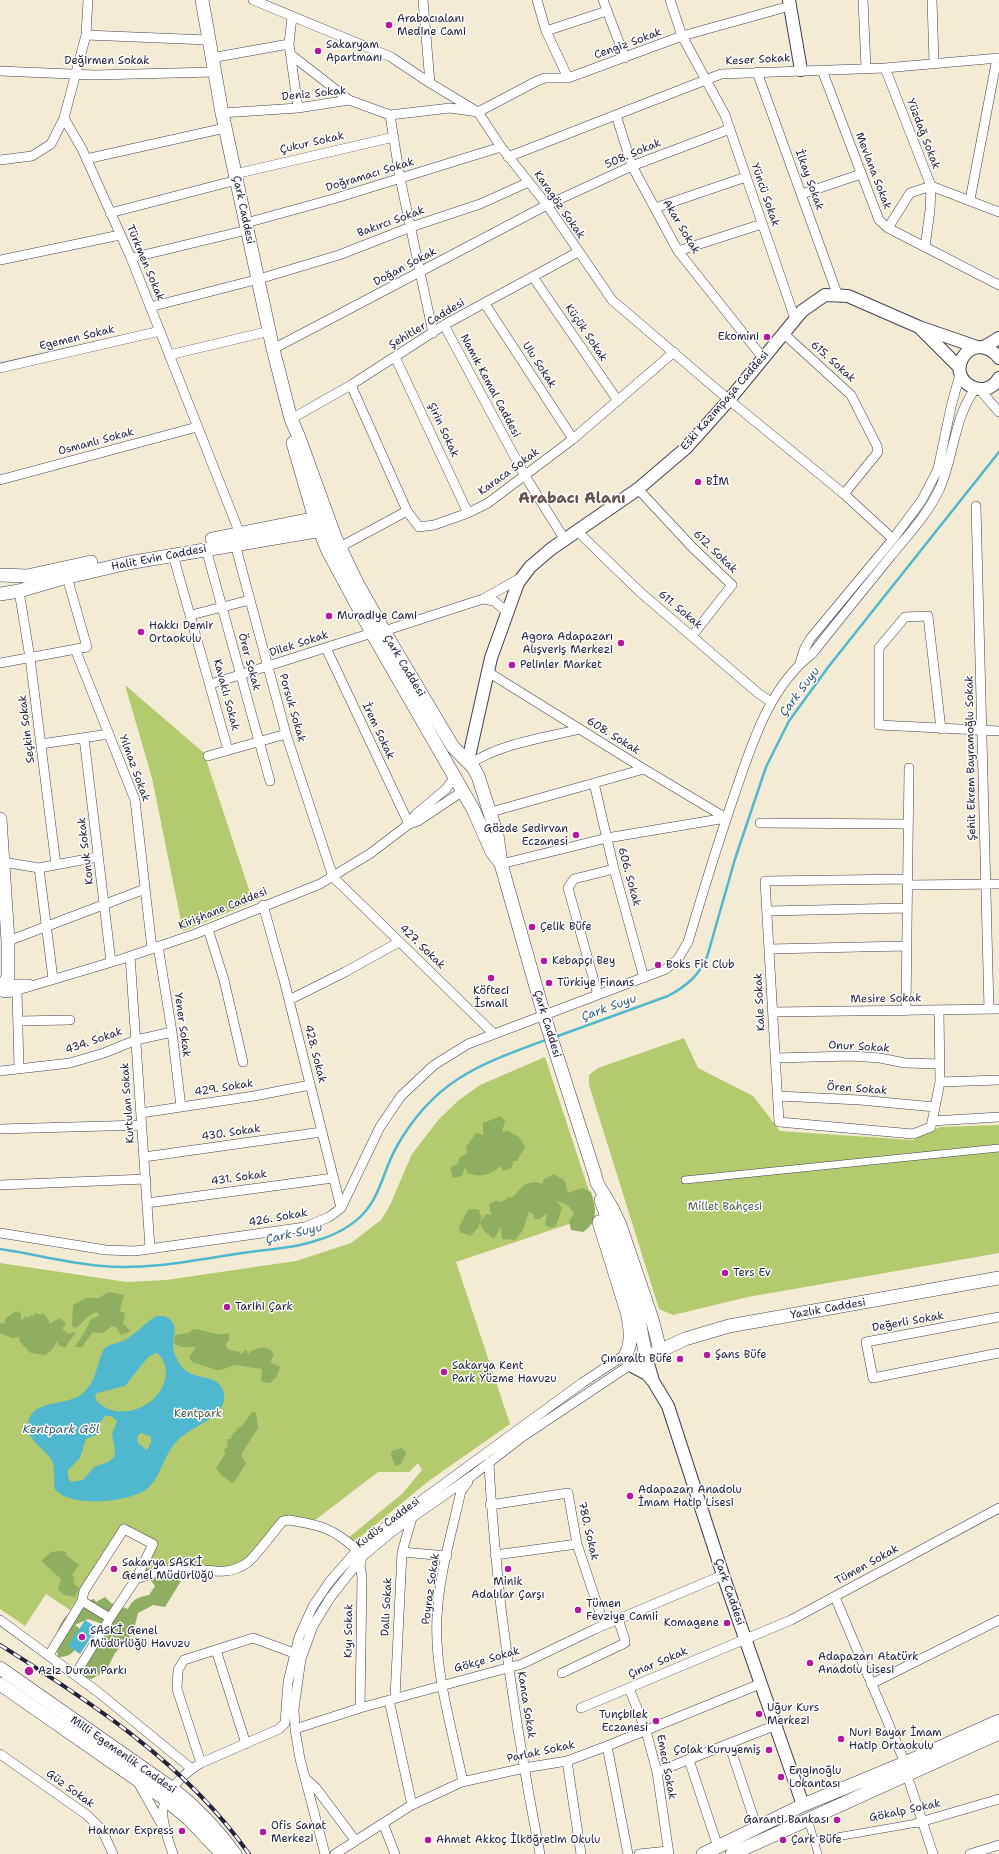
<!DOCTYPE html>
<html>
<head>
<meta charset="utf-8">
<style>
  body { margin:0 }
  canvas { display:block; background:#f4ebd5 }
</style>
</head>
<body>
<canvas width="999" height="1854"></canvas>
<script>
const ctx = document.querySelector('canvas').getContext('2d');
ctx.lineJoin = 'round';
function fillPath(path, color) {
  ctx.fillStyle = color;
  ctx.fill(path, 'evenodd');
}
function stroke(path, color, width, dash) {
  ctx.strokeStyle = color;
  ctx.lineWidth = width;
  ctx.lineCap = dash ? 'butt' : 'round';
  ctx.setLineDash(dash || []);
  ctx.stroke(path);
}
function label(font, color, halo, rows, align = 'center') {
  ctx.font = font + ' "Shantell Sans",sans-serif';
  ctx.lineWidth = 3;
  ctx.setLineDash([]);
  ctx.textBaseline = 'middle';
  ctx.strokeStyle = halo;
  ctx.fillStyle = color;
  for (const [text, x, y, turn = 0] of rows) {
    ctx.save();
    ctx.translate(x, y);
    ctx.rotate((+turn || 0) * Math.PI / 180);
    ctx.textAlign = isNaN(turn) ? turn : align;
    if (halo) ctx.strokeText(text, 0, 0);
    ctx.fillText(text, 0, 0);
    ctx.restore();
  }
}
fillPath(new Path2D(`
  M125,685L204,753L253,902L183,931L152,778Z
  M684,1038L698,1068L753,1096L780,1131L913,1140L940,1127L999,1125V1253L748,1297L673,1315L659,1309L589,1085V1075L598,1068Z
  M545,1057L590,1194L587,1218L456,1262L510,1424L430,1480L354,1542L348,1538L402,1494L422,1470L418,1463L409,1472H378L314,1521L289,1520L234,1571L185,1568L136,1579L152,1544L124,1529L70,1610L46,1594L25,1626L0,1609V1263L127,1282L166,1280L296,1261L351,1243L381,1220L390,1205L412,1154L439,1119L459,1100L480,1085Z`), '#b4ca6e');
fillPath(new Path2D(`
  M501,1116L505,1121L502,1132L508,1131L519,1137L525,1147L517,1161H513L512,1168L503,1171L500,1166C492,1175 479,1178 467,1173L465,1167L462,1176L453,1178L450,1168L458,1163L459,1158L467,1153L466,1147L476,1133L483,1135V1123Z
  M554,1174L565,1181L568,1193L582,1188L591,1192C596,1208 599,1222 583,1232L571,1230L569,1221L574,1214C571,1206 564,1203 557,1201L562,1208L556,1226L551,1228L545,1225L547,1213L540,1219H534V1215L529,1211L523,1230L515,1240L502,1239L501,1227L494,1239L483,1230L480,1222L478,1228L470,1236L460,1232L459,1227L468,1210L473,1209L479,1210L480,1215H482L480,1222L486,1214L491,1215L489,1204L495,1201L502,1202L504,1199L507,1201V1197L511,1198C523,1189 523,1178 543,1184V1180Z
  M108,1292L124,1295L120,1311L125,1313L123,1324L131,1331L121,1335L117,1328L112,1326L103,1333L93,1332L82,1347H75C81,1337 87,1330 90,1320L99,1316L97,1312L90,1315L76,1328L72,1326L73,1305L86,1298H99Z
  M16,1311L21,1313V1321L26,1316L28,1318L31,1315L33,1317L35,1313L42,1315L43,1313L49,1321V1324L60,1318L62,1321L64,1320L66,1326H63V1330L69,1334L73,1332H76L65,1348L58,1345V1340L52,1350L45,1355L31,1353L20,1342L19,1337L12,1338L0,1333V1323L4,1324L6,1318Z
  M194,1329C206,1330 217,1337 229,1333V1340L225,1345L229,1350L237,1351L242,1354L245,1350L247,1351L248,1354C255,1347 270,1344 274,1355L270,1362L280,1367L277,1376L270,1383L261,1382L262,1369L234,1365L224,1369L217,1370L192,1362L189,1357L196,1347H181L174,1344L175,1335L188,1333Z
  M252,1412L256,1413L258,1428L241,1455L246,1463L235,1481L232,1483L221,1475L216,1468L225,1454L224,1449L227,1448L228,1439H232L231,1436L234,1434L232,1433L236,1432V1430L242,1426Z
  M402,1448L406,1453L401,1464L395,1466L391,1455L392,1451Z
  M59,1551L66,1552V1555L79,1565L72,1575L75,1578L73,1583L79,1588L75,1597L65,1595L58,1590L61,1579L41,1561L51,1552Z
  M152,1568H160L172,1578L181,1581L165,1607L153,1605L138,1613L133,1633L115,1653L106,1671L91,1679L80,1675L103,1633L100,1623L88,1619L75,1625L79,1628C80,1642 76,1658 58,1657L57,1650L65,1637L56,1639C58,1620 75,1603 94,1599L96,1602L105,1597L111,1603L128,1609C132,1599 139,1597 149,1595L155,1586L148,1577Z`), '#8fae61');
fillPath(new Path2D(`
  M156,1316H164C180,1322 173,1335 173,1347C173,1351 176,1357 178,1361C189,1385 219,1369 224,1394C228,1415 192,1427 179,1439C163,1454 163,1473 149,1487C133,1503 68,1508 55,1489C53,1480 56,1467 51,1459C44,1448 26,1440 28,1425C30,1398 66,1407 82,1394C97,1381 96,1366 103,1351C107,1343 118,1344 125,1340C136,1334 145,1323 156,1316ZM156,1353C161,1355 163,1360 165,1365C173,1401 120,1428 96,1400L95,1396L97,1393L125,1386L148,1357ZM105,1416H111L117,1421L112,1434L115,1450L114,1457L108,1462L94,1467L83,1480L71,1482L68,1477V1470L80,1458L86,1439L96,1435L99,1424ZM142,1433L151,1437V1442L147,1450L138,1443L137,1439L139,1434Z
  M85,1620L97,1628L80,1654L68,1646Z`), '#4fb7ce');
stroke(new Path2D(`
  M555,1037L668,996C685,987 699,976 707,957L735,859L766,767L789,721L829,666L999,452
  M0,1249C34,1254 67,1263 102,1266C149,1270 196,1260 242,1253C267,1249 292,1249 315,1241C332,1236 351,1227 363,1214C381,1195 384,1168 397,1146C435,1079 481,1064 548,1039`), '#4fb7ce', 2.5);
const pedestrian = new Path2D(`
  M685,1180L999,1148
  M808,1819L818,1854
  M814,1841L917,1823`);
const minor = new Path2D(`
  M88,0L86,35L64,118L82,149L131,258L240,534
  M253,0L391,57L430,83L478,112L501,147L547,205L612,300L729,400L844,494L893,539
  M423,0L430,83
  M537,0L546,31L568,78
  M603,0L625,58
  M670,0L682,36L725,115L795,319
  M863,0L866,68
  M932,0L934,63
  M292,17L289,44L298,108
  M546,31L607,11
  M86,35L208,40
  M290,54L349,100
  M211,58L289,44
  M885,68L931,186L999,212
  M822,70L879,220L888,228L999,285
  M0,71L95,75L214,72
  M757,72L838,296
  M222,113L298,108L349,100L390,115L450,108L478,112L537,81L545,78H568L682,36L790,6
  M390,115L400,178L433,333
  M616,115L632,166L678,251L763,358
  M508,157L721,74L885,68L999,58
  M86,159L225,128
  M0,160L32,156L51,144L64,118
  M235,174L394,137
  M802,194L861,174
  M970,200L997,58
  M655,208L746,177
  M110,213L237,180
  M246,223L333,199L501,147
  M888,228L910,193L931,186L930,210L925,247
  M678,251L762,224
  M131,258L247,230
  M0,260L120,235
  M533,277L618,401
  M485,304L573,439
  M150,307L259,279L339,255L411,227L480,204L529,182
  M444,325L525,476L565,540
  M783,333L851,395L877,446L878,452L844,494
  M273,349L547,205L632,166L730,129
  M169,355L270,331
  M395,357L468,513
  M0,368L160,331
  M351,385L407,511
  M980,390L999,412
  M291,419L351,385L444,325L578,252
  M0,480L197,427
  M638,489L693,548L732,585L692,636
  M976,506L989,1009
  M577,531L640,592L758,693L771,702
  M235,544L286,734L333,877L494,1034
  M340,547L407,511L419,527L434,525L468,513L488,503L573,439L674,352
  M206,549L270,781
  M173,555L228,750
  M19,591L30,658L56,865
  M483,599L494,601L507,612
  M191,615L250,600
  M384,631L483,599L522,577
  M326,648L409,824
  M75,649L135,800L152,949
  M0,663L87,647L67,577
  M800,663L804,650L810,639L893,539L922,500L938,469L951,407L960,374
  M488,672L644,769L726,818
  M211,684L372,633
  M941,729L928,616L905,617L879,648V725L999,731
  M84,738L111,962
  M41,744L109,734
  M208,756L286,734
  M470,764C501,743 544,738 580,729
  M594,783L614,869L644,978
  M491,812L644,769
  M760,823L908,824
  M409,824L418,821L463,791
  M3,862L39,868L98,857
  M501,864L607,838L726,818
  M39,868L53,979
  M908,879L765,881L779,1122L913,1134L931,1127L940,1082L939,1010
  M908,885L999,884
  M263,905L284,980L341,1208
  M767,911L907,908
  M208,929L224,980L243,1062
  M8,941L145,889
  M158,946L172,1032L181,1107
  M769,949L907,946
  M130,956L150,1248
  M3,988L9,984H29
  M17,991L19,1069
  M1,992L8,993L122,959L195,934L320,884L371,853L409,824L416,814L446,789L454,778
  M598,995L568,888L574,879L614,869
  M289,1000L345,972L399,942
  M906,1011L909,768
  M773,1012L999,1009
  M19,1021L70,1020
  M775,1058L852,1056L880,1058L905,1063L940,1064
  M0,1071L70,1063L104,1053L136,1040L172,1032
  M940,1082L999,1080
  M778,1096L860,1100L935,1107
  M141,1113L254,1096L310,1085
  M932,1121L999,1117
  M0,1129L142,1125
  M144,1157L322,1132
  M0,1185L146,1179
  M147,1203L333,1178
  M0,1233L106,1250L135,1251L305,1227L329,1217L341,1208L380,1127L401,1096L434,1065L468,1044L666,969L678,959L688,942C703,892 718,842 735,793C752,744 769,687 812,654C838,621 864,589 890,557C908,535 928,514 940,488C954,455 954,418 975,389
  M999,1317L866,1342L873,1378L999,1353
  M489,1462C491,1511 496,1559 501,1608C511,1690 524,1772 540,1854
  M490,1505L568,1493L577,1544L604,1625
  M402,1552L447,1556
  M495,1555L577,1544
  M136,1579C152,1573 166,1569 184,1568C207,1568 226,1578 247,1563C256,1556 274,1531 283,1521L289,1520C320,1525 333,1528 357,1550
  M835,1597L905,1763
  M82,1601L84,1591L124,1529L153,1544L136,1579L110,1618
  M0,1620L98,1692L192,1769
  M216,1650L246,1744
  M49,1655L82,1601L110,1618L75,1675
  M562,1673L625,1643V1640L618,1619
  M871,1684L999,1620
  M629,1688L646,1731L657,1772L669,1854
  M395,1698L402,1552L412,1518
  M389,1700L412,1805
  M360,1708L362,1577L360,1566L362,1557
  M581,1708L791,1620L999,1508
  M295,1729L360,1708L522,1664L595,1629L723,1575
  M729,1744L757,1828
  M607,1746L628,1854
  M0,1754L87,1815L102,1830L113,1854
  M689,1760L718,1847
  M567,1761L581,1854
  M201,1763L177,1689L178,1670L184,1660L253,1638L294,1653
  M657,1772L776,1725
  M907,1775L933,1854
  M306,1779L316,1788L355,1840
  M463,1782C452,1728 434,1672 437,1617C439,1574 452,1532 461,1491L468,1482
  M139,1784L162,1825
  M383,1823L395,1854
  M917,1823L999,1799
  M173,1854C169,1842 161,1821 163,1809C166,1789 186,1772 201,1763L279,1729L285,1723L288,1682L299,1637L313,1606L330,1581L359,1548L381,1530L493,1448L582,1383L626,1354
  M325,1854L300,1759L295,1729L294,1709L301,1659L313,1626L330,1598L363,1556L393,1531L473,1475L522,1437L630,1365
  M335,1854L410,1806L462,1782L524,1768L567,1761L607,1746L760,1684
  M639,1854L668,1851
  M970,1854L999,1845`);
const tertiary = new Path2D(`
  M789,0L801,70
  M921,329L959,367
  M984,347L999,338
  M999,358C994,351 987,347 978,347C972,348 966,352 963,357C948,381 985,403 999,378
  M468,761L491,658L518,583L530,567L551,549L638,489L686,448L729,400L802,311L825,295L848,296L919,327L977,347
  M646,1357L653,1381L668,1406L723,1575L803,1805
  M630,1365L647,1374L653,1381`);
const secondary = new Path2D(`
  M202,0L222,113L273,349L291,419L298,435L335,537L357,583L384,631L453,747L473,767L478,776L497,835L501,864L546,1022L595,1175L597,1183L612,1208L620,1225L652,1319L660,1350
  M293,443L315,519L328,551L372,633L473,809L492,852L499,861
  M212,539L322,517
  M0,575L27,576L91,562
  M0,594L19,591L60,579L128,563L328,529
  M0,819L8,941V977L2,987
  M601,1200L634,1294L646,1357
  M599,1222L627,1312C630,1325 633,1342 626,1354
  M630,1365L685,1339L729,1326L999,1278
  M0,1668L173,1789C197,1808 217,1829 235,1854
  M0,1684L165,1799L189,1819L222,1854
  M703,1854L803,1805L905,1763L999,1721
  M732,1854L999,1733`);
stroke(pedestrian, '#424052', 8);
stroke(minor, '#424052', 10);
stroke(tertiary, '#424052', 14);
stroke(secondary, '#424052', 14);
stroke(pedestrian, '#fff', 7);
stroke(minor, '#fff', 9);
stroke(tertiary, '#fff', 12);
stroke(secondary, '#fff', 13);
const rail = new Path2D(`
  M0,1645C91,1702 186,1764 249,1854`);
stroke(rail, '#22223b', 4);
stroke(rail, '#fff', 2.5, [8]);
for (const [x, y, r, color] of [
  [389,25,4,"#b5179e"],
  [318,51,4,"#b5179e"],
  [767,337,4,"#b5179e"],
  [698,482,4,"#b5179e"],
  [329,616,4,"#b5179e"],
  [141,632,4,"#b5179e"],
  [621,643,4,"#b5179e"],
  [512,665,4,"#b5179e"],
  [576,835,4,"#b5179e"],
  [532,927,4,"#b5179e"],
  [544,961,4,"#b5179e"],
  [658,965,4,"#b5179e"],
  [491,978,4,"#b5179e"],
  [549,983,4,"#b5179e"],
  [725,1273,4,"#b5179e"],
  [227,1307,4,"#b5179e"],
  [707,1355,4,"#b5179e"],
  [680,1359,4,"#b5179e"],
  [444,1372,4,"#b5179e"],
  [630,1496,4,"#b5179e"],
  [114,1569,4,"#b5179e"],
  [508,1569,4,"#b5179e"],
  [578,1610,4,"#b5179e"],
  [727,1623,4,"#b5179e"],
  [82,1637,4,"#b5179e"],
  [810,1663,4,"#b5179e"],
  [29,1671,5,"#b5179e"],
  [759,1714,4,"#b5179e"],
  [656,1721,4,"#b5179e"],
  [841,1739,4,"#b5179e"],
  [769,1750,4,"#b5179e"],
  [781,1777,4,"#b5179e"],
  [837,1820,4,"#b5179e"],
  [182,1831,4,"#b5179e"],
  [263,1832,4,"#b5179e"],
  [428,1840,4,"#b5179e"],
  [783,1840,4,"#b5179e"]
]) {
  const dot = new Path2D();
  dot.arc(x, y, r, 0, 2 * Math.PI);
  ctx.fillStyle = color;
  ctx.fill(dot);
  stroke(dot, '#fff', 1.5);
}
label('11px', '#22223b', '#fff', [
  ["Arabacıalanı",397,19],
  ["Medine Cami",397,32],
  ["Sakaryam",326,45],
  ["Apartmanı",326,58],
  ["Ekomini",759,337,"right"],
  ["BİM",706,482],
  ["Muradiye Cami",337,616],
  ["Hakkı Demir",149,626],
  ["Ortaokulu",149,639],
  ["Agora Adapazarı",613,637,"right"],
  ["Alışveriş Merkezi",613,650,"right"],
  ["Pelinler Market",520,665],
  ["Gözde Sedirvan",568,829,"right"],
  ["Eczanesi",568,842,"right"],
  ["Çelik Büfe",540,927],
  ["Kebapçı Bey",552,961],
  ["Boks Fit Club",666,965],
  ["Türkiye Finans",557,983],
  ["Köfteci",491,991,"center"],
  ["İsmail",491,1004,"center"],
  ["Ters Ev",733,1273],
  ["Tarihi Çark",235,1307],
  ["Şans Büfe",715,1355],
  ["Çınaraltı Büfe",672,1359,"right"],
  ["Sakarya Kent",452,1366],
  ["Park Yüzme Havuzu",452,1379],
  ["Adapazarı Anadolu",638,1490],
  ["İmam Hatip Lisesi",638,1503],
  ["Sakarya SASKİ",122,1563],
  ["Genel Müdürlüğü",122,1576],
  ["Minik",508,1582,"center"],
  ["Adalılar Çarşı",508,1595,"center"],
  ["Tümen",586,1604],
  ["Fevziye Camii",586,1617],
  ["Komagene",719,1623,"right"],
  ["SASKİ Genel",90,1631],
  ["Müdürlüğü Havuzu",90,1644],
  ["Adapazarı Atatürk",818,1657],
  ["Anadolu Lisesi",818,1670],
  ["Aziz Duran Parkı",38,1671],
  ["Uğur Kurs",767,1708],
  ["Merkezi",767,1721],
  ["Tunçbilek",648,1715,"right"],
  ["Eczanesi",648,1728,"right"],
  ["Nuri Bayar İmam",849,1733],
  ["Hatip Ortaokulu",849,1746],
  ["Çolak Kuruyemiş",761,1750,"right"],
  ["Enginoğlu",789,1771],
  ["Lokantası",789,1784],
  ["Garanti Bankası",829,1820,"right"],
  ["Ofis Sanat",271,1826],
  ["Merkezi",271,1839],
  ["Hakmar Express",174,1831,"right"],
  ["Ahmet Akkoç İlköğretim Okulu",436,1840],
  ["Çark Büfe",791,1840]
], 'left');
label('11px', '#22223b', '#fff', [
  ["Cengiz Sokak",628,44,-20],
  ["Keser Sokak",758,60,-3],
  ["Değirmen Sokak",107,61],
  ["Deniz Sokak",314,94,-6],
  ["Yüzdağ Sokak",923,134,69],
  ["Çukur Sokak",312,143,-13],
  ["508. Sokak",633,154,-23],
  ["Mevlana Sokak",873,171,69],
  ["Doğramacı Sokak",370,175,-17],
  ["İlkay Sokak",809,180,70],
  ["Yüncü Sokak",765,195,71],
  ["Karagöz Sokak",559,205,55],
  ["Çark Caddesi",243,210,78],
  ["Bakırcı Sokak",391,222,-20],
  ["Akar Sokak",681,227,59],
  ["Türkmen Sokak",145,263,67],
  ["Doğan Sokak",405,267,-28],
  ["Şehitler Caddesi",427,324,-31],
  ["Küçük Sokak",586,333,56],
  ["Egemen Sokak",77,338,-13],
  ["615. Sokak",833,362,42],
  ["Ulu Sokak",539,365,57],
  ["Namık Kemal Caddesi",490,386,62],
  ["Eski Kazımpaşa Caddesi",725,401,-49],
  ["Şirin Sokak",443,430,65],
  ["Osmanlı Sokak",96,442,-15],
  ["Karaca Sokak",509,472,-36],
  ["612. Sokak",715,552,44],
  ["Halit Evin Caddesi",159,558,-11],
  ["611. Sokak",680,610,40],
  ["Dilek Sokak",299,644,-18],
  ["Örer Sokak",249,662,75],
  ["Çark Caddesi",404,666,59],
  ["Kavaklı Sokak",226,695,75],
  ["Porsuk Sokak",292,708,74],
  ["Seçkin Sokak",27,729,-97],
  ["İrem Sokak",378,731,65],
  ["608. Sokak",613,736,32],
  ["Şehit Ekrem Bayramoğlu Sokak",971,758,-91],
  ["Yılmaz Sokak",134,768,70],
  ["Konuk Sokak",86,851,-97],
  ["606. Sokak",629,877,75],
  ["Kirişhane Caddesi",223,909,-22],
  ["427. Sokak",422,947,44],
  ["Mesire Sokak",886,999,-1],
  ["Kale Sokak",760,1002,-93],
  ["Çark Caddesi",547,1024,73],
  ["Yener Sokak",182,1025,82],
  ["434. Sokak",94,1041,-19],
  ["Onur Sokak",859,1047,3],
  ["428. Sokak",315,1054,76],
  ["429. Sokak",224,1088,-9],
  ["Ören Sokak",857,1089,4],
  ["Kurtulan Sokak",128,1103,-94],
  ["430. Sokak",231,1133,-8],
  ["431. Sokak",239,1178,-8],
  ["426. Sokak",278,1218,-10],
  ["Yazlık Caddesi",828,1309,-10],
  ["Değerli Sokak",908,1322,-10],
  ["Kudüs Caddesi",388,1523,-37],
  ["780. Sokak",588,1531,77],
  ["Tümen Sokak",867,1565,-29],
  ["Poyraz Sokak",431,1589,-82],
  ["Çark Caddesi",729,1592,71],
  ["Dallı Sokak",387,1607,-87],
  ["Kıyı Sokak",349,1631,-89],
  ["Gökçe Sokak",487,1660,-16],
  ["Çınar Sokak",658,1663,-23],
  ["Kanca Sokak",526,1705,81],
  ["Parlak Sokak",541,1752,-12],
  ["Milli Egemenlik Caddesi",123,1755,35],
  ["Emeci Sokak",666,1767,79],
  ["Güz Sokak",70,1789,36],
  ["Gökalp Sokak",905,1811,-12]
]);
label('11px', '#555d4d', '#fff', [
  ["Millet Bahçesi",725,1207],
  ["Kentpark",198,1414]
]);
label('italic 12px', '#345e76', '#fff', [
  ["Çark Suyu",800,692,-53],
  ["Çark Suyu",609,1008,-20],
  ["Çark Suyu",294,1234,-13],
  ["Kentpark Göl",61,1430]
]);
label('bold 15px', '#665050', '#fff', [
  ["Arabacı Alanı",572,499]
]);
</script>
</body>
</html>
